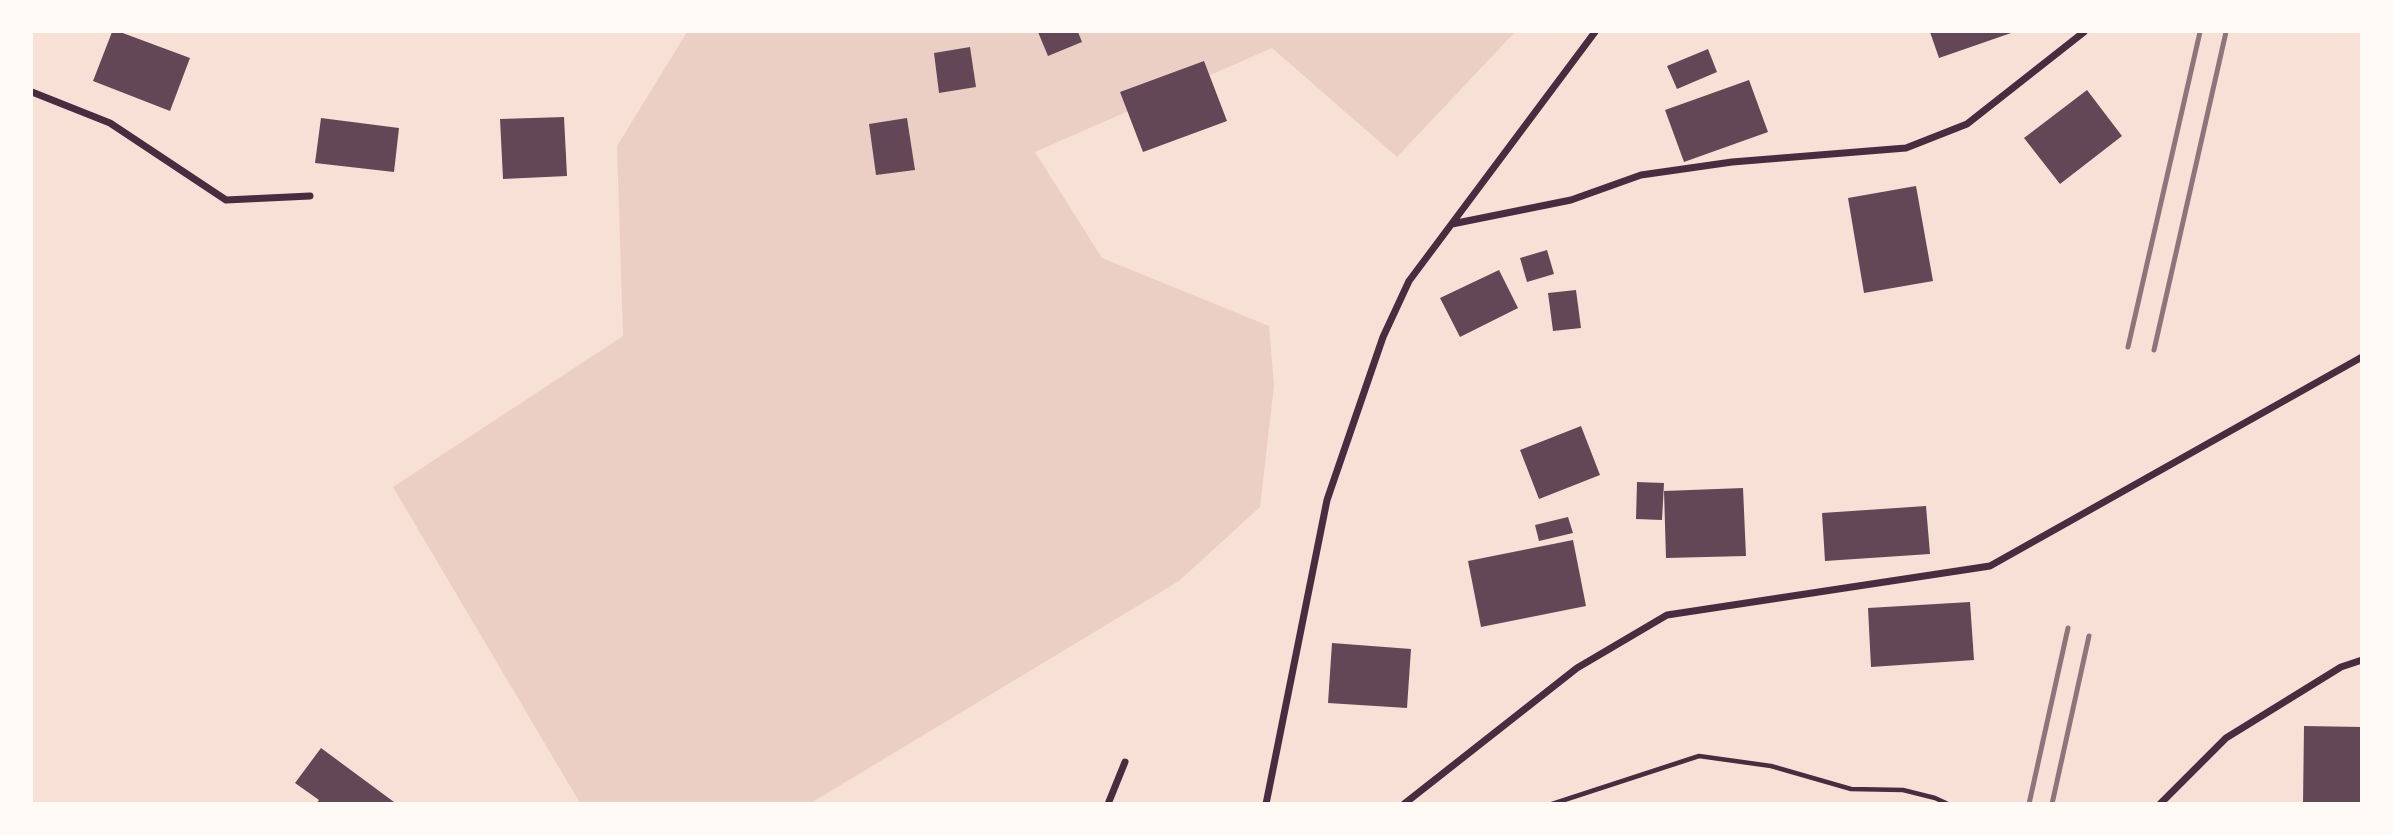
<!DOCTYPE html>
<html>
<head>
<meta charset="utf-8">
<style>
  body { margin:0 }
  #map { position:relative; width:2393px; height:835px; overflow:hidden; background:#f7e1d7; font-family:"Roboto Condensed",sans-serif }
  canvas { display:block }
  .frame { position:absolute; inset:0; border:33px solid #fffaf5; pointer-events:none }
</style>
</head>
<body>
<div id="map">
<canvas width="2393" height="835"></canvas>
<div class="frame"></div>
</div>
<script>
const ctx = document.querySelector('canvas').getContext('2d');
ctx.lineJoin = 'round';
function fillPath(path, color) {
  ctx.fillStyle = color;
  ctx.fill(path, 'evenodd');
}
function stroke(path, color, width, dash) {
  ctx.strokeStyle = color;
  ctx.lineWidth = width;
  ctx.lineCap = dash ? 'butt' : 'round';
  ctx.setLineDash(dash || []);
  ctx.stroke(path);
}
fillPath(new Path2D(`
  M687,32H1515L1397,157L1272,48L1035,152L1102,258L1269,326L1274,386L1260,507L1179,581L811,803H580L393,487L623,336L617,146Z`), '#ebcfc5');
fillPath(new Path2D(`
  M112,32H120L190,58L170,111L93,81Z
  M1038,32H1078L1082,42L1048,56Z
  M1930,32H2014L1939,58Z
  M970,47L976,87L939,93L934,53Z
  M1708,49L1717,72L1677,89L1667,66Z
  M1204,61L1227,121L1143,152L1120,92Z
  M1749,80L1768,132L1684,162L1665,110Z
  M2087,90L2122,136L2060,184L2024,138Z
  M564,117L567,176L503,179L500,119Z
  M321,118L399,128L394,172L315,163Z
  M907,118L915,170L876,175L869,124Z
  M1916,186L1933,281L1864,293L1848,198Z
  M1547,250L1554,274L1527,282L1520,258Z
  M1499,270L1518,308L1460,337L1440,298Z
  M1576,290L1581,328L1553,331L1548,293Z
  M1581,426L1600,475L1539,499L1520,450Z
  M1637,482L1664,483L1662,520L1636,519Z
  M1743,488L1746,556L1666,558L1664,491Z
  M1926,506L1930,554L1825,561L1822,513Z
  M1568,517L1573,533L1539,541L1535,525Z
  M1573,540L1586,606L1481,627L1468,561Z
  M1970,602L1974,660L1871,667L1868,608Z
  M1332,643L1411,649L1407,708L1328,703Z
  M2304,726L2362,727V804H2303Z
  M321,748L394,802L393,804H316L319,800L295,783Z`), '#644757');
stroke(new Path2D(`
  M1552,804L1699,756L1771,766L1851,789L1903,790L1935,798L1948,804`), '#4a2c40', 4.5);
stroke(new Path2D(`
  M32,92L110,123L226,200L310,196
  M1452,224L1571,200L1641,175L1732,162L1906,148L1967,124L2084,32
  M1108,804L1125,762
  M1266,804L1327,500L1383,337L1409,281L1595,32
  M1404,804L1577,668L1667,615L1990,566L2362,357
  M2160,804L2226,738L2341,667L2362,660`), '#4a2c40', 7);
stroke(new Path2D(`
  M2128,347L2200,32
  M2154,350L2226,32
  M2029,804L2068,628
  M2052,804L2089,636`), '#8f747c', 5);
</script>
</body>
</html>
